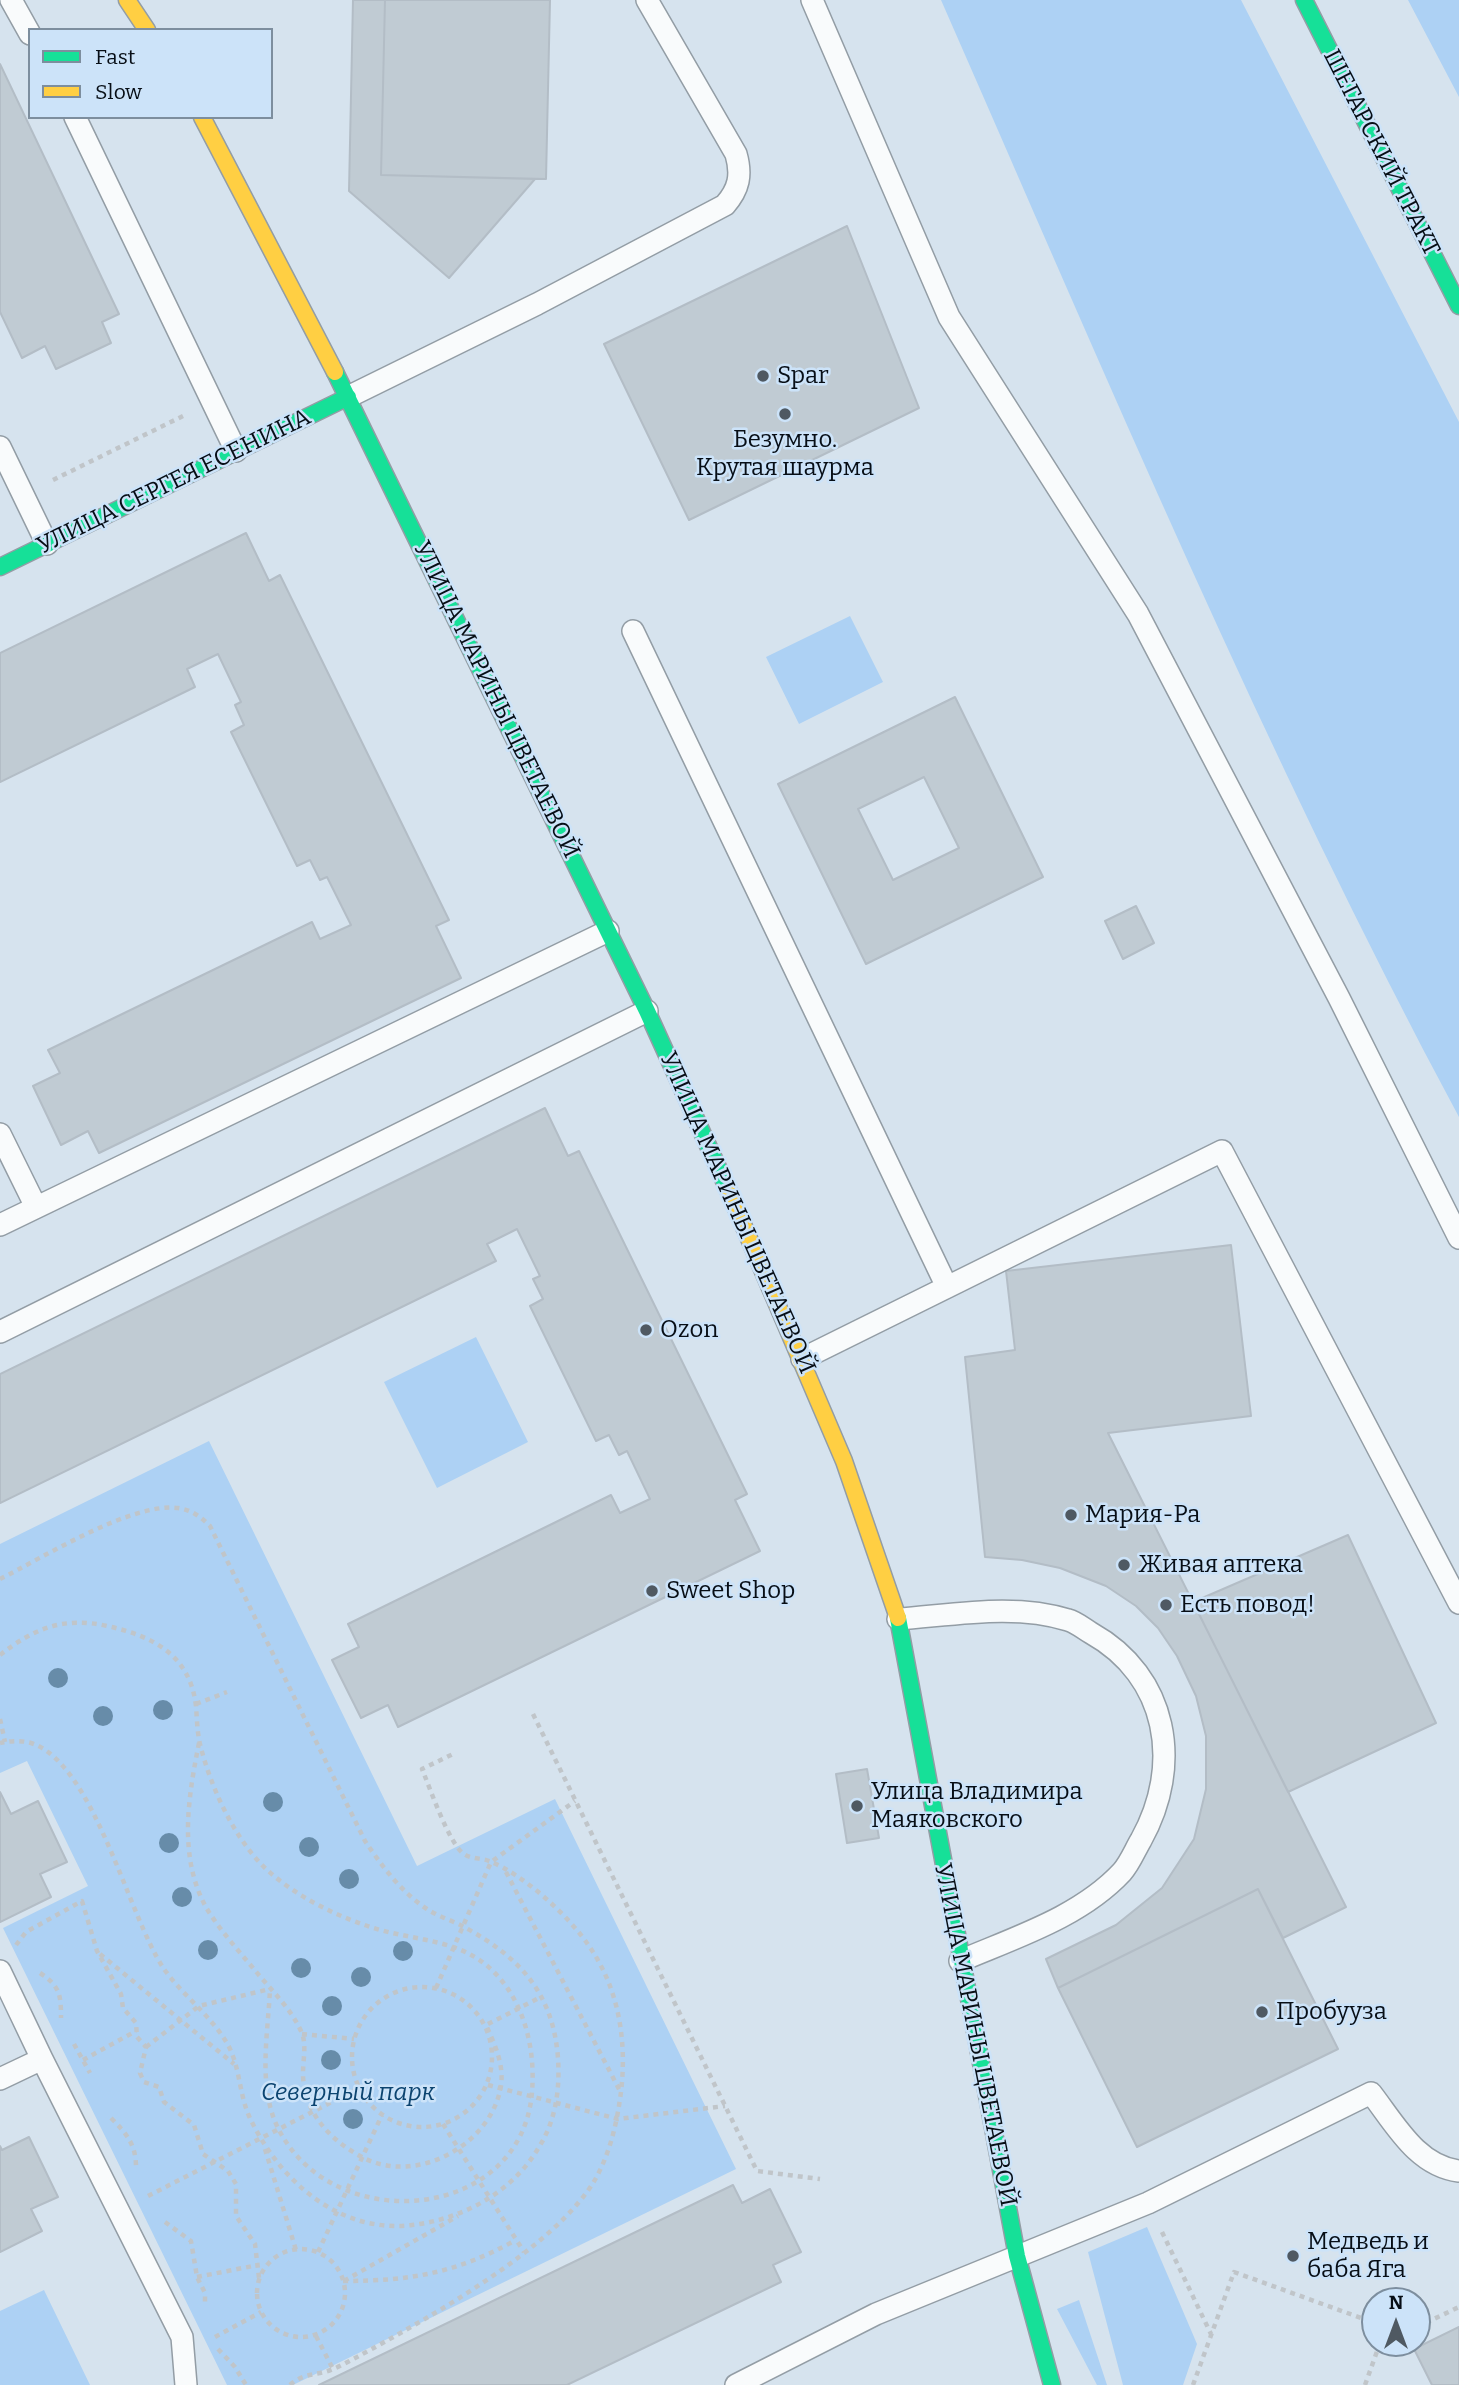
<!DOCTYPE html>
<html>
<head>
<meta charset="utf-8">
<style>
  body { margin:0 }
  #map { position:relative; width:1459px; height:2385px; overflow:hidden; background:#d6e3ee; font-family:Bitter,serif }
  canvas { display:block }
  .legend { position:absolute; left:28px; top:28px; width:245px; height:91px; box-sizing:border-box; background:#cce3f9; border:2px solid #7d8e9e; margin:0; padding:9px 12px; list-style:none; font-size:21px; color:#070e16 }
  .legend li { display:flex; align-items:center; gap:14px; height:35px }
  .legend b { width:35px; border:2px solid #7d8e9e }
  .north { position:absolute; left:1361px; top:2287px; width:70px; height:70px; box-sizing:border-box; background:#cce3f9; border:2px solid #7d8e9e; border-radius:50%; rotate:0deg; font-size:19px; font-weight:700; line-height:28px; text-align:center; color:#070e16 }
  .north::after { content:''; display:block; margin:auto; width:24px; height:32px; background:#4f5962; clip-path:polygon(50% 0,100% 100%,50% 72%,0 100%) }
</style>
</head>
<body>
<div id="map">
<canvas width="1459" height="2385"></canvas>
<ul class="legend">
<li><b style="height:9px;background:#16e098"></b>Fast</li>
<li><b style="height:9px;background:#ffcf43"></b>Slow</li>
</ul>
<div class="north">N</div>
</div>
<script>
const ctx = document.querySelector('canvas').getContext('2d');
ctx.lineJoin = 'round';
function fillPath(path, color) {
  ctx.fillStyle = color;
  ctx.fill(path, 'evenodd');
}
function stroke(path, color, width, dash) {
  ctx.strokeStyle = color;
  ctx.lineWidth = width;
  ctx.lineCap = dash ? 'butt' : 'round';
  ctx.setLineDash(dash || []);
  ctx.stroke(path);
}
function label(font, color, halo, rows, align = 'center') {
  ctx.font = font + ' Bitter,serif';
  ctx.lineWidth = 5;
  ctx.setLineDash([]);
  ctx.textBaseline = 'middle';
  ctx.strokeStyle = halo;
  ctx.fillStyle = color;
  for (const [text, x, y, turn = 0] of rows) {
    ctx.save();
    ctx.translate(x, y);
    ctx.rotate((+turn || 0) * Math.PI / 180);
    ctx.textAlign = isNaN(turn) ? turn : align;
    if (halo) ctx.strokeText(text, 0, 0);
    ctx.fillText(text, 0, 0);
    ctx.restore();
  }
}
fillPath(new Path2D(`
  M941,0H1241L1459,422V1117C1265,755 1106,376 941,0Z
  M1408,0H1459V97Z
  M850,616L883,682L799,724L766,657Z
  M476,1337L528,1442L437,1488L384,1382Z
  M209,1441L417,1866L555,1799L736,2169L293,2385H227L3,1928L88,1886L27,1761L0,1773V1544Z
  M1147,2227L1197,2344L1183,2385H1123L1088,2252Z
  M44,2290L90,2385H0V2311Z
  M1079,2300L1107,2385H1097L1057,2309Z`), '#add1f4');
const building = new Path2D(`
  M353,0H385L381,175L535,179L449,278L349,191Z
  M385,0H550L546,179L381,175Z
  M0,64L119,314L102,322L111,343L56,369L45,346L22,358L0,312Z
  M847,226L919,408L689,520L604,344Z
  M246,533L269,581L280,575L449,920L436,926L461,978L99,1153L88,1131L61,1145L33,1086L60,1073L48,1050L312,922L320,939L351,925L327,877L320,880L310,860L297,866L231,732L244,725L235,705L241,702L218,654L187,669L195,687L0,782V653Z
  M955,697L1043,877L866,964L778,784ZM924,777L959,848L893,880L858,809Z
  M1136,906L1154,943L1123,959L1105,921Z
  M545,1108L568,1156L579,1151L747,1494L735,1500L760,1551L398,1727L388,1705L361,1718L332,1660L359,1647L348,1624L611,1495L620,1513L650,1499L627,1451L619,1455L609,1435L596,1441L530,1306L543,1299L533,1279L540,1276L517,1229L487,1244L496,1261L0,1503V1374Z
  M1231,1245L1251,1416L1108,1433L1346,1907L1283,1938L1258,1889L1058,1988L1046,1959L1116,1925L1162,1888L1194,1839L1206,1789V1736L1196,1696L1177,1656L1158,1628L1136,1606L1106,1586L1060,1568L1022,1560L985,1557L965,1357L1015,1350L1006,1271Z
  M1348,1535L1436,1723L1288,1792L1193,1602Z
  M867,1769L879,1838L847,1843L836,1774Z
  M0,1792L11,1814L38,1801L67,1862L40,1874L51,1897L0,1922Z
  M1258,1889L1338,2049L1137,2147L1058,1988Z
  M29,2137L58,2197L31,2209L42,2231L0,2252V2146L2,2150Z
  M733,2185L742,2203L770,2189L801,2252L773,2265L781,2282L567,2385H319Z
  M1459,2327V2385H1432L1414,2349Z`);
fillPath(building, '#c0cbd3');
stroke(building, '#b3bdc6', 2);
const lane = new Path2D(`
  M11,0L30,34
  M812,0L949,317L1138,614L1339,998L1459,1238
  M75,117L236,451
  M348,397L537,304L725,205C739,189 742,175 736,154L647,0
  M0,447L47,544
  M633,631L947,1287
  M0,1134L36,1207
  M0,1225L608,931
  M0,1332L647,1011
  M802,1359L1222,1151L1459,1603
  M898,1619C953,1615 1015,1603 1068,1620C1076,1622 1084,1629 1091,1633C1168,1676 1183,1765 1141,1840C1135,1850 1130,1863 1122,1872C1080,1917 1016,1937 960,1961
  M0,1971L42,2059L0,2079
  M42,2059L182,2337L186,2385
  M736,2385L876,2314L1148,2203L1371,2093C1395,2124 1417,2166 1459,2171`);
const fast = new Path2D(`
  M1304,0L1459,306
  M335,372L647,1011L730,1194
  M0,567L348,397
  M898,1618L1017,2256L1052,2385`);
const slow = new Path2D(`
  M127,0L147,30
  M202,117L335,372
  M730,1194L844,1461L898,1618`);
stroke(lane, '#939da5', 24);
stroke(fast, '#939da5', 19);
stroke(slow, '#939da5', 19);
stroke(new Path2D(`
  M53,480L183,416
  M0,1579C44,1557 132,1502 178,1508C192,1510 201,1517 210,1526L365,1841C381,1865 402,1893 427,1909C439,1917 454,1921 466,1928C520,1958 553,1993 558,2058C560,2089 556,2120 539,2147C513,2192 463,2219 412,2225C338,2234 278,2179 249,2116C239,2093 240,2067 228,2045C211,2015 183,1996 164,1969C128,1916 94,1763 31,1743C20,1740 10,1741 0,1743
  M0,1655C33,1629 64,1616 107,1626C153,1636 190,1655 196,1706C197,1719 197,1731 200,1744C210,1785 232,1834 262,1865C288,1891 327,1912 362,1924C390,1935 421,1937 450,1946C513,1965 537,2032 532,2092C522,2221 335,2238 279,2130C257,2088 268,2035 270,1989
  M196,1704L227,1692
  M533,1714L757,2171L820,2179
  M0,1719L5,1742
  M199,1743C188,1798 178,1858 207,1909C220,1930 237,1949 253,1968C269,1988 290,2007 301,2031C307,2043 303,2060 303,2073C303,2111 329,2139 360,2156C414,2187 491,2146 501,2086C504,2064 495,2045 486,2025L541,1997
  M506,1872L620,2091
  M16,1945L26,1932L82,1901L97,1951L121,1994L123,2008L136,2023L137,2037L146,2047L140,2073L144,2082L159,2087L164,2102L194,2125L203,2154L228,2171L236,2184V2216L255,2244L259,2278
  M100,1954L234,2064
  M40,1973C60,1986 61,1995 61,2018
  M352 2057a70 70 0 1 1 140 0a70 70 0 1 1-140 0Z
  M436,1988L491,1862L575,1801
  M302,2034L354,2039
  M74,2044L90,2073
  M146,2047L199,2006L270,1989
  M83,2060L136,2031
  M488,2085L618,2119L725,2106
  M111,2118C127,2134 136,2145 136,2167
  M443,2124L524,2252
  M265,2149L296,2250
  M148,2196L359,2088
  M165,2222L191,2241L197,2277L205,2293V2305
  M1162,2232L1211,2334
  M257 2293a44 44 0 1 1 88 0a44 44 0 1 1-88 0Z
  M318,2252L382,2115
  M197,2277L258,2265
  M343,2281C411,2281 456,2273 516,2240
  M344,2281L458,2216
  M1417,2327L1459,2307
  M316,2336L333,2369
  M215,2337L261,2312
  M218,2349L235,2367L246,2385
  M290,2385C304,2372 317,2376 333,2369C341,2366 349,2361 357,2357C427,2319 557,2247 596,2178C611,2150 617,2122 621,2092C627,2041 619,1989 589,1946C569,1916 523,1874 489,1861C482,1858 471,1859 464,1854C449,1844 430,1788 422,1769L453,1754
  M1193,2385L1234,2272L1375,2323
  M1365,2385L1380,2343`), '#c0c5c9', 4.5, [5, 5]);
stroke(lane, '#f9fbfc', 21);
stroke(fast, '#16e098', 16);
stroke(slow, '#ffcf43', 16);
ctx.fillStyle = '#678ca9';
for (const [x, y] of [
  [58,1678],
  [163,1710],
  [103,1716],
  [273,1802],
  [169,1843],
  [309,1847],
  [349,1879],
  [182,1897],
  [208,1950],
  [403,1951],
  [301,1968],
  [361,1977],
  [332,2006],
  [331,2060],
  [353,2119]
]) {
  ctx.beginPath();
  ctx.arc(x, y, 10, 0, 2 * Math.PI);
  ctx.fill();
}
for (const [x, y, r, color] of [
  [763,376,7,"#4f5962"],
  [785,414,7,"#4f5962"],
  [646,1330,7,"#4f5962"],
  [1071,1515,7,"#4f5962"],
  [1124,1565,7,"#4f5962"],
  [652,1591,7,"#4f5962"],
  [1166,1605,7,"#4f5962"],
  [857,1806,7,"#4f5962"],
  [1262,2012,7,"#4f5962"],
  [1293,2256,7,"#4f5962"]
]) {
  const dot = new Path2D();
  dot.arc(x, y, r, 0, 2 * Math.PI);
  ctx.fillStyle = color;
  ctx.fill(dot);
  stroke(dot, '#cce3f9', 2.5);
}
label('24px', '#070e16', '#cce3f9', [
  ["ШЕГАРСКИЙ ТРАКТ",1381,153,63],
  ["УЛИЦА СЕРГЕЯ ЕСЕНИНА",174,482,-26],
  ["УЛИЦА МАРИНЫ ЦВЕТАЕВОЙ",496,700,64],
  ["УЛИЦА МАРИНЫ ЦВЕТАЕВОЙ",737,1213,66],
  ["УЛИЦА МАРИНЫ ЦВЕТАЕВОЙ",975,2035,79]
]);
label('24px', '#070e16', '#cce3f9', [
  ["Spar",777,376],
  ["Безумно.",785,440,"center"],
  ["Крутая шаурма",785,468,"center"],
  ["Ozon",660,1330],
  ["Мария-Ра",1085,1515],
  ["Живая аптека",1138,1565],
  ["Sweet Shop",666,1591],
  ["Есть повод!",1180,1605],
  ["Улица Владимира",871,1792],
  ["Маяковского",871,1820],
  ["Пробууза",1276,2012],
  ["Медведь и",1307,2242],
  ["баба Яга",1307,2270]
], 'left');
label('italic 24px', '#0c4470', '#cce3f9', [
  ["Северный парк",348,2093]
]);
</script>
</body>
</html>
